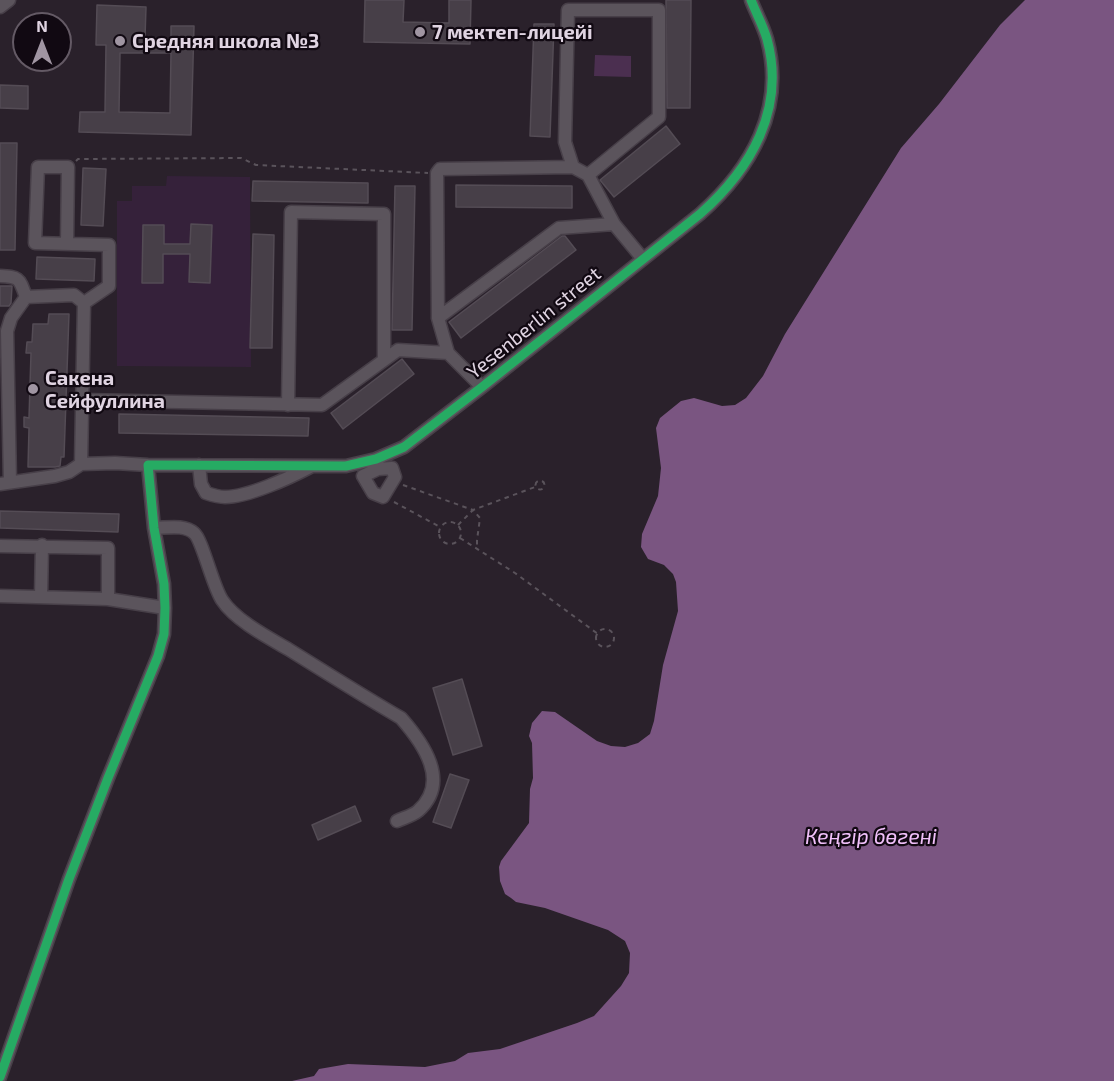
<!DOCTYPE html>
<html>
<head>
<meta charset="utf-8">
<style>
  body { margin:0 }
  #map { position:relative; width:1114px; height:1081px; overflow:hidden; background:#2a212b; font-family:"Exo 2",sans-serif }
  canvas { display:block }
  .north { position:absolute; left:12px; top:12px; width:60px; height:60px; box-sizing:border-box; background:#110912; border:2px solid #645a65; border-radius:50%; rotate:0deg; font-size:16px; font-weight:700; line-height:24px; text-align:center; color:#e0d4e2 }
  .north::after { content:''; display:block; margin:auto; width:21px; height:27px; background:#a095a2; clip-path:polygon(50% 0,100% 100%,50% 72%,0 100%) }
</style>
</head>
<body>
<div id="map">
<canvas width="1114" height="1081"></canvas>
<div class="north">N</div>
</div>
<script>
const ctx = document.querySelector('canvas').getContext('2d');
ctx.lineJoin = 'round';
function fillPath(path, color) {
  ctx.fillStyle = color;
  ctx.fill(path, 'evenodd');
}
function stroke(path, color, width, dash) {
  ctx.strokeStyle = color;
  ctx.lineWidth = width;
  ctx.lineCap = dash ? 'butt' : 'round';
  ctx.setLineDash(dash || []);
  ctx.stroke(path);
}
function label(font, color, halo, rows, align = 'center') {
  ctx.font = font + ' "Exo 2",sans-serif';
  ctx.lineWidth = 4.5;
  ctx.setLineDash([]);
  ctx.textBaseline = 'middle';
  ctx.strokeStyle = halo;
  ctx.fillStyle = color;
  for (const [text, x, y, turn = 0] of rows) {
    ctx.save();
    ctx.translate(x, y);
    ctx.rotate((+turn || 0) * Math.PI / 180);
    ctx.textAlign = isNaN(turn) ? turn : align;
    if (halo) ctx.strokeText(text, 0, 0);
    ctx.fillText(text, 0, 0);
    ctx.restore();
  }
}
fillPath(new Path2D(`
  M167,176L250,177L251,367L117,366V201H132V186H166Z`), '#35213a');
fillPath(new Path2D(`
  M595,55L631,56V77L594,76Z`), '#4b2f50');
fillPath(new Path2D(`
  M1025,0H1114V1081H292L314,1076L319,1069L348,1064L425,1067L455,1061L468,1053L500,1049L577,1023L594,1016L621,986L629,973L630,953L625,941L608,930L545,908L516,902L511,898L505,894L500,881L499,867L501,861L529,823L530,789L533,778L532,743L529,736L532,723L542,711L555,712L597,741L611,746L625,747L638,743L650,734L654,721L663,665L678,611L676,582L673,574L664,565L648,559L641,547L642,534L658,496L661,468L656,428L660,418L681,401L694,398L722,406L735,405L746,398L763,376L785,334L901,148L939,104L1000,25Z`), '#7a5581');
const building = new Path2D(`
  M365,0H404L403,22L449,23V0H471L470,44L364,42Z
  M666,0H691L690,108H667Z
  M97,5L146,7L145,38L171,39V26H194L191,135L79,132L80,112H105L106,45H96ZM120,53H171L170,113L119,112Z
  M534,24H554L550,137L530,136Z
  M0,85L28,86V109L0,108Z
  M666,126L680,144L614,197L600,180Z
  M0,143H17L15,250H0Z
  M83,168L106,169L103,226L81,225Z
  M253,181L368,183V203L252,201Z
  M456,185L572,186V208L456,207Z
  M395,186H415L412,330H392Z
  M191,224L212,225L210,283L189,282L190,254H163V283H142L143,225H164V244H190Z
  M253,234L274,235L272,348H250Z
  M562,236H565L576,250L461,338L449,322Z
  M37,257L95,259L94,281L36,279Z
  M0,286H12L11,303L9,306H0Z
  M49,314H69L64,457H61L60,466L55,467H28L29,428L24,427V417L29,418L31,353H26L27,342H32L33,324H48Z
  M402,359L414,374L343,429L331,413Z
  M119,414L309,418L308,436L119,433Z
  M0,511L119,514L118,532L0,528Z
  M462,679L482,746L453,755L433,688Z
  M450,774L469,780L451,828L433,822Z
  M355,806L361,821L318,840L312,825Z`);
fillPath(building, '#473f48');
stroke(building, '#544c55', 1.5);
const minor = new Path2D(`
  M0,7L9,0
  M588,175L659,117V10H568L565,142L573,167L588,175L614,224
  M67,244L68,167H38L35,243L109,245V286L84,303
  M0,276C20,277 19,278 26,297L11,318L7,331L10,482
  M26,297L74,295L84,303
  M438,318L437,173L440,169L573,167
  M448,353L438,318L559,228L614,224L643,259
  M82,400L322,405L398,350L448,353L482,387
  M288,405L291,212L384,214V360
  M376,459L378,469L363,476L373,493L383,497L395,477L392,468L378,469
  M81,464L84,303
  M199,465L201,484L206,493C212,495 219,497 225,497C248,497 289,478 310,467
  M0,484L55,476L69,472L81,464L115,463L148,465L346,466L376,459L404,447L482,387L700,214C751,169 786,109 767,39C763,25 756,13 751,0
  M154,528C167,528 184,524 194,533C202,539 213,587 222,600C235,620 267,637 288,649C325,672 363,696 401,718C423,743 451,782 418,811C412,816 403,818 397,821
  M0,546L108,548V599
  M0,596L108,599L165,608
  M41,597L42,545
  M0,1077L69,879L108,778L158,656L164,634L165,608L164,584L154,528L148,465`);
stroke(minor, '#473f48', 15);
stroke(new Path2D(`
  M76,161L78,159L241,158L256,165L428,173
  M535.5 485a4.5 4.5 0 1 1 9 0a4.5 4.5 0 1 1-9 0Z
  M403,485L473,510L535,487
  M394,502L440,527
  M439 533a11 11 0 1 1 22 0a11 11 0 1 1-22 0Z
  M458,525L473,510L480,518L477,540V549
  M460,538L515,573L598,634
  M596 638a9 9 0 1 1 18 0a9 9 0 1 1-18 0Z`), '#5a535b', 2, [4.5, 4.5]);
stroke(minor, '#5b545c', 12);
stroke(new Path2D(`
  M0,1077L69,879L108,778L158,656L164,634L165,608L164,584L154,528L148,465L346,466L376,459L404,447L482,387L700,214C751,169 786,109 767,39C763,25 756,13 751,0`), '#26ab63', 9);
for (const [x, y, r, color] of [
  [420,32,6,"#a095a2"],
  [120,41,6,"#a095a2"],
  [33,389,6,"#a095a2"]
]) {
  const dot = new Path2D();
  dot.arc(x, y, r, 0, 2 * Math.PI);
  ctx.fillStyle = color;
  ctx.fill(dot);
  stroke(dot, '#110912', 2);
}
label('bold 20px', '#e0d4e2', '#110912', [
  ["7 мектеп-лицейі",432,32],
  ["Средняя школа №3",132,41],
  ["Сакена",45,378],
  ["Сейфуллина",45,401]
], 'left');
label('20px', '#e0d4e2', '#110912', [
  ["Yesenberlin street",534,323,-39]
]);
label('italic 21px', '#f1c0fa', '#110912', [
  ["Кеңгір бөгені",871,837]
]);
</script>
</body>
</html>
